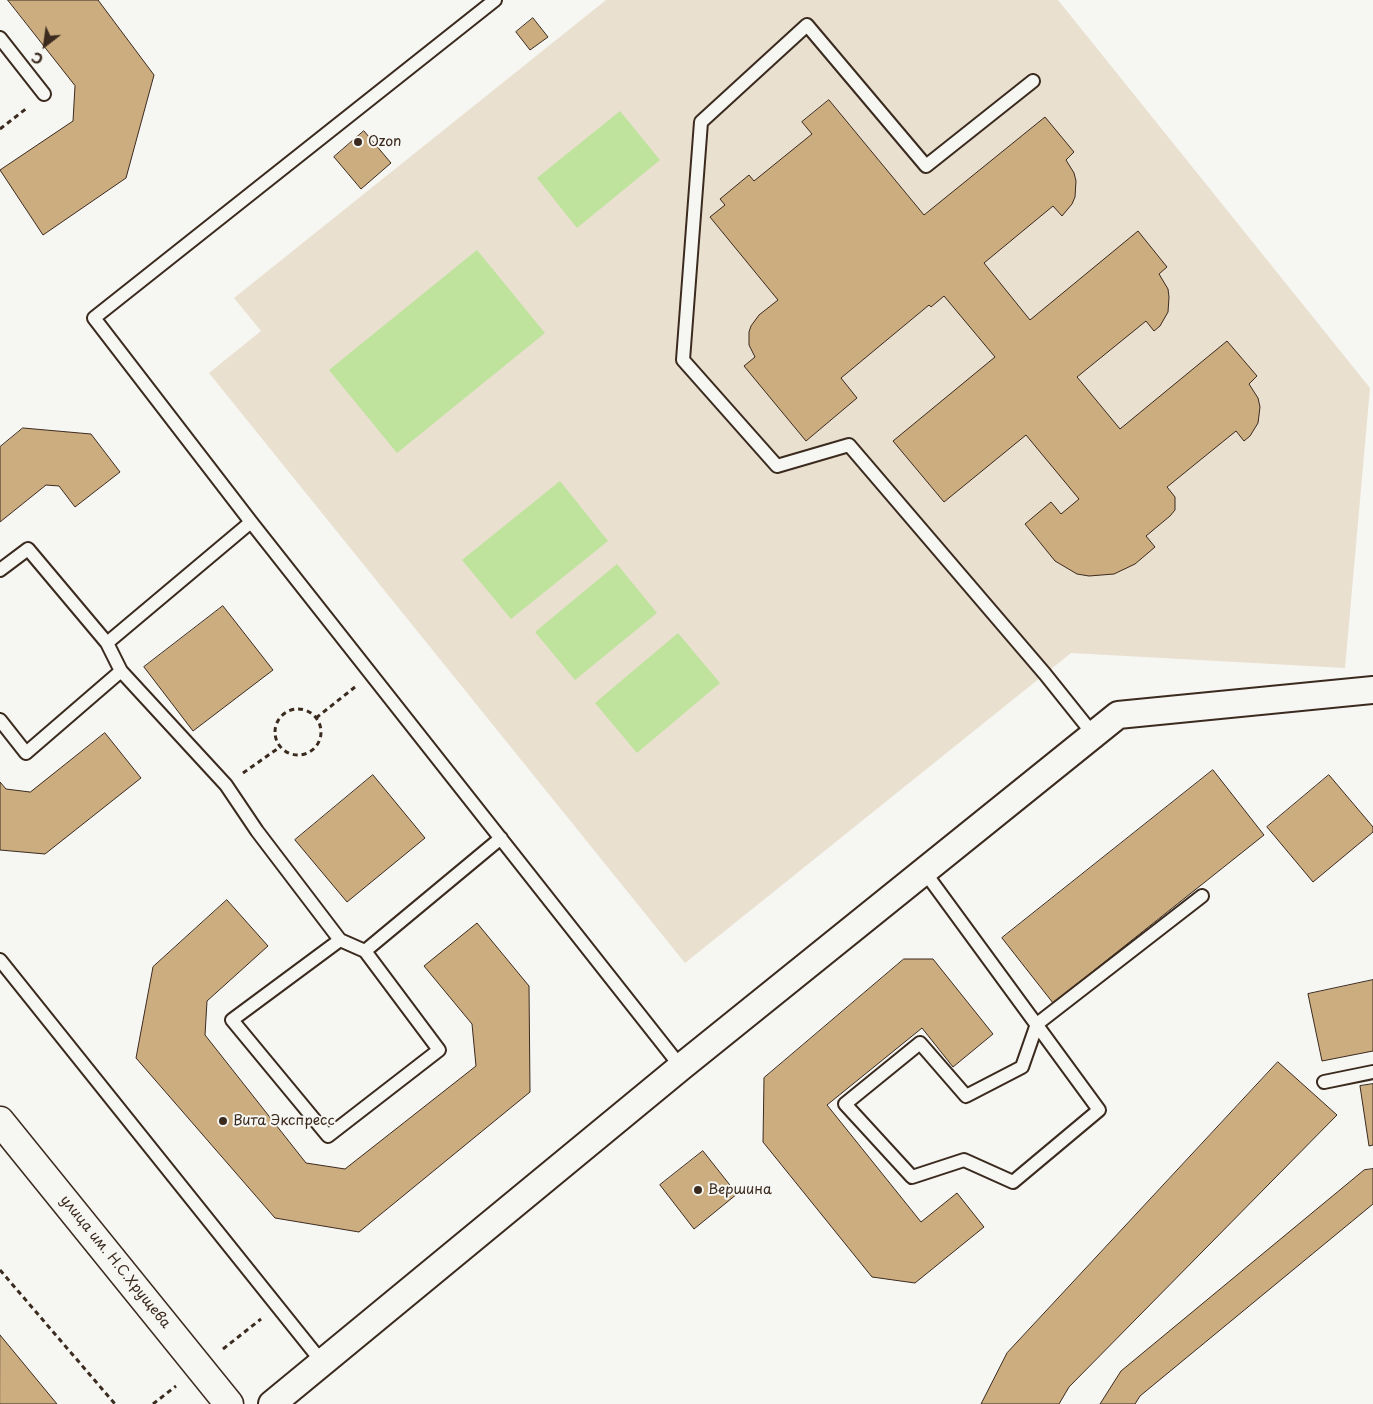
<!DOCTYPE html>
<html>
<head>
<meta charset="utf-8">
<style>
  body { margin:0 }
  #map { position:relative; width:1373px; height:1404px; overflow:hidden; background:#f6f6f2; font-family:"Playpen Sans",sans-serif }
  canvas { display:block }
  .north { position:absolute; left:20px; top:20px; width:50px; height:50px; -webkit-text-stroke:4px #f6f6f2; paint-order:stroke; rotate:210deg; font-size:14px; font-weight:700; line-height:20px; text-align:center; color:#3b2a1e }
  .north::after { content:''; display:block; margin:auto; width:18px; height:22px; background:#3b2a1e; clip-path:polygon(50% 0,100% 100%,50% 72%,0 100%) }
</style>
</head>
<body>
<div id="map">
<canvas width="1373" height="1404"></canvas>
<div class="north">С</div>
</div>
<script>
const ctx = document.querySelector('canvas').getContext('2d');
ctx.lineJoin = 'round';
function fillPath(path, color) {
  ctx.fillStyle = color;
  ctx.fill(path, 'evenodd');
}
function stroke(path, color, width, dash) {
  ctx.strokeStyle = color;
  ctx.lineWidth = width;
  ctx.lineCap = dash ? 'butt' : 'round';
  ctx.setLineDash(dash || []);
  ctx.stroke(path);
}
function label(font, color, halo, rows, align = 'center') {
  ctx.font = font + ' "Playpen Sans",sans-serif';
  ctx.lineWidth = 4;
  ctx.setLineDash([]);
  ctx.textBaseline = 'middle';
  ctx.strokeStyle = halo;
  ctx.fillStyle = color;
  for (const [text, x, y, turn = 0] of rows) {
    ctx.save();
    ctx.translate(x, y);
    ctx.rotate((+turn || 0) * Math.PI / 180);
    ctx.textAlign = isNaN(turn) ? turn : align;
    if (halo) ctx.strokeText(text, 0, 0);
    ctx.fillText(text, 0, 0);
    ctx.restore();
  }
}
fillPath(new Path2D(`
  M606,0H1058L1370,388L1345,668L1071,653L685,963L209,373L261,331L234,298Z`), '#e9e0d0');
fillPath(new Path2D(`
  M620,111L660,160L577,228L537,178Z
  M477,250L545,333L397,453L329,370Z
  M560,481L608,541L511,619L462,560Z
  M617,564L657,613L575,680L535,632Z
  M678,633L720,683L637,753L595,703Z`), '#bfe39d');
const building = new Path2D(`
  M8,0H98L154,75L126,178L43,235L0,170L73,121L75,86Z
  M533,18L548,37L530,50L516,32Z
  M829,100L924,215L1045,117L1074,152L1066,160L1074,173L1076,181L1075,197L1072,204L1062,216L1053,206L984,263L1030,320L1138,231L1167,267L1159,274L1168,289L1169,297L1168,312L1160,326L1154,331L1146,321L1077,377L1120,429L1227,341L1257,376L1249,384L1258,398L1260,407L1258,423L1250,436L1244,441L1236,431L1167,487L1175,497V510L1170,516L1146,536L1155,547L1135,564L1114,574L1089,576L1077,574L1055,561L1025,524L1051,502L1061,514L1079,499L1026,435L944,502L893,441L995,357L944,296L931,307L929,305L841,378L857,398L806,441L744,366L755,357L749,345V332L751,326L759,315L778,300L710,217L725,205L720,199L749,175L754,181L812,134L802,122Z
  M364,131L391,163L361,189L334,157Z
  M23,428L91,434L120,472L75,507L59,486L46,485L0,522V447Z
  M223,606L273,670L193,731L144,667Z
  M105,733L141,778L45,854L0,850V782L6,789L30,792Z
  M1213,770L1264,835L1053,1003L1002,938Z
  M373,775L425,838L347,902L295,840Z
  M1329,775L1373,827V832L1313,882L1267,827Z
  M227,900L268,946L207,1001L205,1035L306,1163L345,1169L476,1066L472,1024L424,966L477,923L529,986L530,1092L359,1232L275,1218L136,1058L153,967Z
  M904,959H933L993,1034L953,1067L922,1028L827,1105L921,1222L957,1193L984,1227L915,1283L872,1277L763,1142L764,1078Z
  M1373,980V1051L1322,1061L1308,994Z
  M1278,1062L1337,1115L1069,1387L1059,1404H981L1007,1353Z
  M1373,1084V1145L1369,1146L1360,1086Z
  M703,1151L737,1194L694,1229L660,1185Z
  M1373,1169V1204L1140,1396L1135,1404H1100L1121,1371L1364,1170Z
  M0,1335L57,1404H0Z`);
fillPath(building, '#ccad80');
stroke(building, '#3b2a1e', 1);
const service = new Path2D(`
  M495,0L94,318L251,522L681,1067
  M0,38L44,94
  M1033,81L926,166L807,25L701,122L683,360L777,466L849,445L1045,674L1093,734
  M0,570L28,549L107,643L251,522
  M107,643L121,671
  M0,720L26,753L121,671L226,785L257,831L340,940L232,1020L328,1136L439,1050L365,951L501,838
  M924,871L1099,1110L1013,1182L964,1160L912,1177L845,1104L920,1043L966,1096L1022,1067L1037,1024L1202,896
  M340,940L365,951
  M0,960L322,1362
  M1324,1082L1373,1072`);
const minor = new Path2D(`
  M272,1404L681,1067L1118,715L1373,690`);
const primary = new Path2D(`
  M0,1121L229,1404`);
stroke(service, '#3b2a1e', 16);
stroke(minor, '#3b2a1e', 30);
stroke(primary, '#3b2a1e', 31);
stroke(new Path2D(`
  M0,129L27,108
  M275 732a23 23 0 1 1 46 0a23 23 0 1 1-46 0Z
  M316,718L355,687
  M243,773L280,747
  M0,1270L115,1404
  M223,1349L261,1319
  M153,1404L176,1386`), '#3b2a1e', 3, [5, 4]);
stroke(service, '#f6f6f2', 12);
stroke(minor, '#f6f6f2', 26);
stroke(primary, '#f6f6f2', 28);
for (const [x, y, r, color] of [
  [358,142,5,"#3b2a1e"],
  [223,1121,5,"#3b2a1e"],
  [698,1190,5,"#3b2a1e"]
]) {
  const dot = new Path2D();
  dot.arc(x, y, r, 0, 2 * Math.PI);
  ctx.fillStyle = color;
  ctx.fill(dot);
  stroke(dot, '#f6f6f2', 2);
}
label('14px', '#3b2a1e', '#f6f6f2', [
  ["Ozon",368,142],
  ["Вита Экспресс",233,1121],
  ["Вершина",708,1190]
], 'left');
label('14px', '#3b2a1e', '#f6f6f2', [
  ["улица им. Н.С.Хрущева",115,1262,51]
]);
</script>
</body>
</html>
